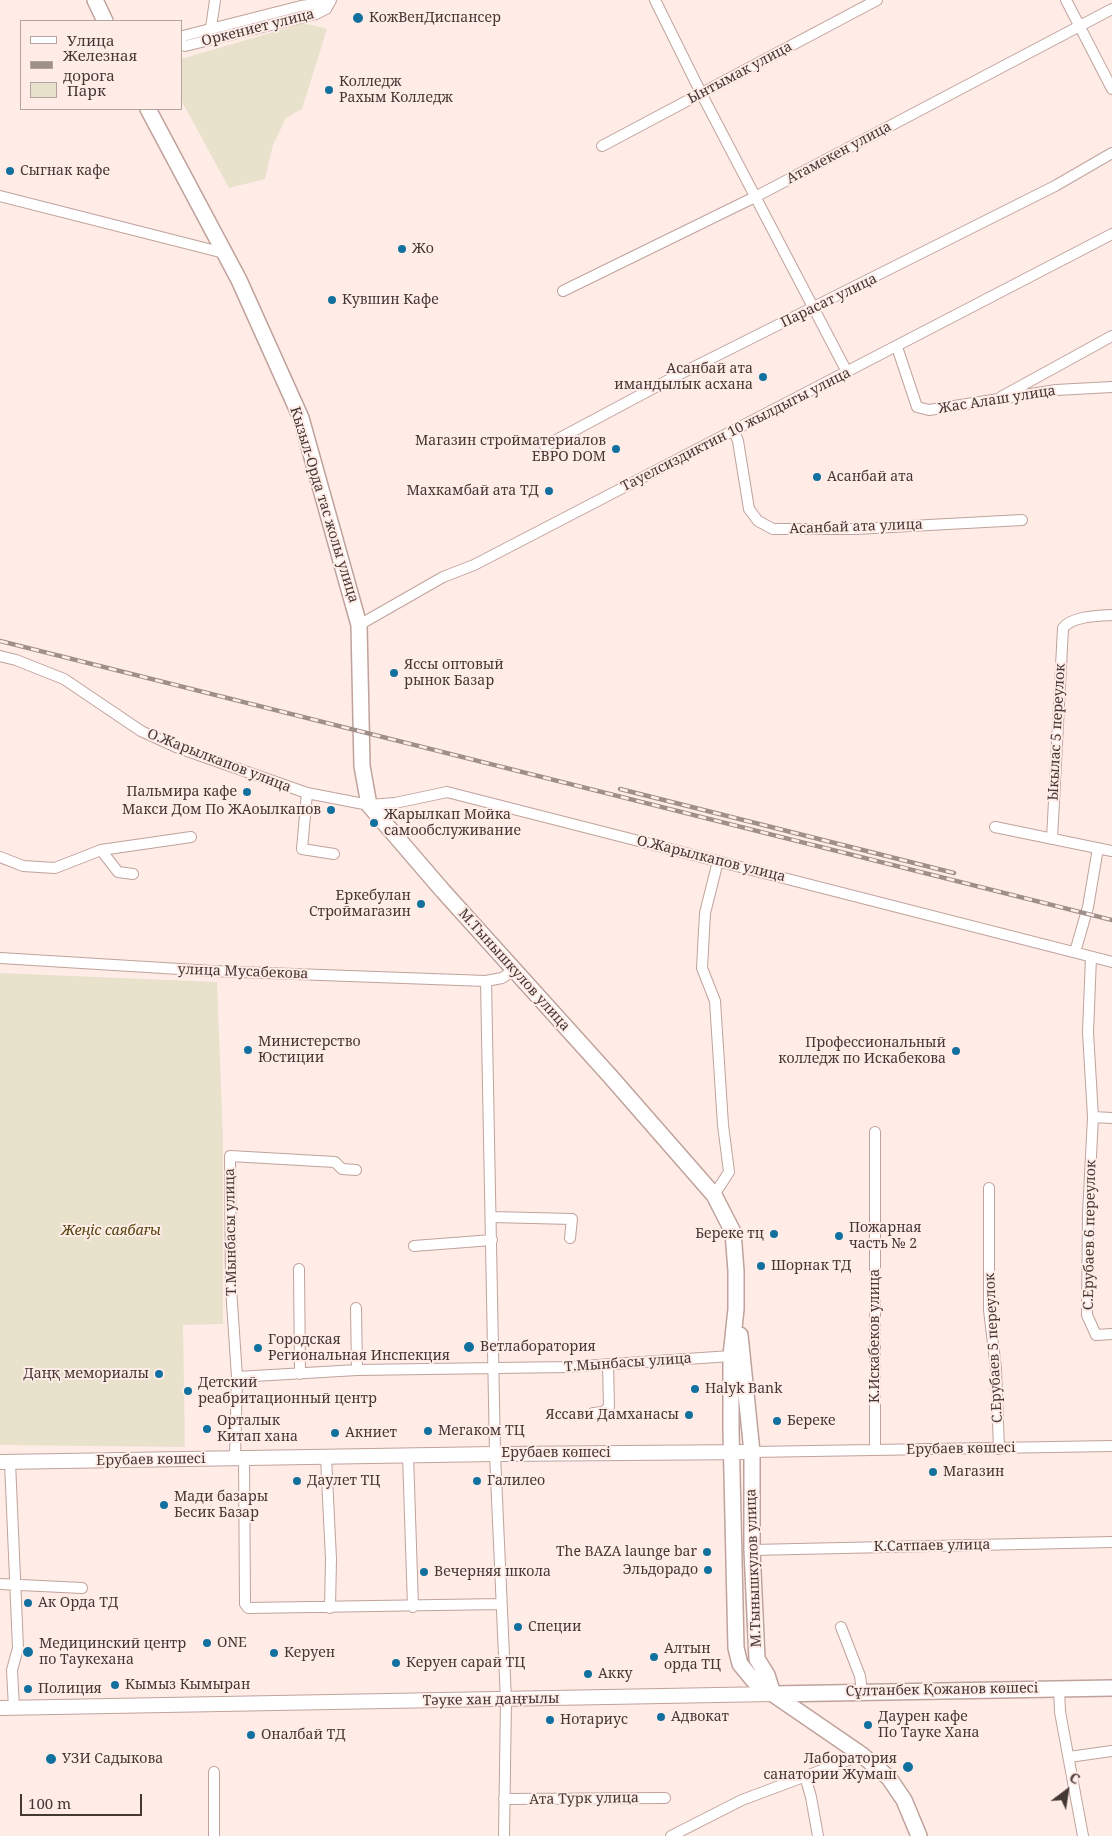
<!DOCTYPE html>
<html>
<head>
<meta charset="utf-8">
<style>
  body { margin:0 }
  #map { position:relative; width:1112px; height:1836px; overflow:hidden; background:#ffece7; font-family:"Noto Serif",serif }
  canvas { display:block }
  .legend { position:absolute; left:20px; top:20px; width:162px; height:90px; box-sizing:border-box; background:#ffece7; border:1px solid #b4a4a0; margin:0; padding:6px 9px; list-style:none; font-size:15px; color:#443835 }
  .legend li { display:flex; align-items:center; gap:10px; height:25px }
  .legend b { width:25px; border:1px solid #b4a4a0 }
  .north { position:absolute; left:1042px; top:1766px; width:50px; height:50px; -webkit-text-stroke:4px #ffece7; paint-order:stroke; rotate:31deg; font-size:14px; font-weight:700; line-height:20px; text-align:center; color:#443835 }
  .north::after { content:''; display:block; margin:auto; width:18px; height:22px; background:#443835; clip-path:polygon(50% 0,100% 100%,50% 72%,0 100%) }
  .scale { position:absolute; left:20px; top:1794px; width:122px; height:22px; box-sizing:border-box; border:2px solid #443835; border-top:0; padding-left:6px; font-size:15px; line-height:18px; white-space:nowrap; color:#443835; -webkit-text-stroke:4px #ffece7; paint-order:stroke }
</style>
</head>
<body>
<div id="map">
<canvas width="1112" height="1836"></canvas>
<ul class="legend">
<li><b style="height:6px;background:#fff"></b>Улица</li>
<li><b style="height:6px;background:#9e8f8b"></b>Железная дорога</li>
<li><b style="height:14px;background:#e8e2cd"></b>Парк</li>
</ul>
<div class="north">С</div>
<div class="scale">100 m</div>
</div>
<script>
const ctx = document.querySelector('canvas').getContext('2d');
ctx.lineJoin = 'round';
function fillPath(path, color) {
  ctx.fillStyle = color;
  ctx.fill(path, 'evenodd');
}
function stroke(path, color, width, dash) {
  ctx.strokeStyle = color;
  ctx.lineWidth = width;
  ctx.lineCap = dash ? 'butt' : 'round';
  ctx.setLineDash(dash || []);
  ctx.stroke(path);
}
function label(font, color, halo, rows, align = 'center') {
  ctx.font = font + ' "Noto Serif",serif';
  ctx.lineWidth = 4;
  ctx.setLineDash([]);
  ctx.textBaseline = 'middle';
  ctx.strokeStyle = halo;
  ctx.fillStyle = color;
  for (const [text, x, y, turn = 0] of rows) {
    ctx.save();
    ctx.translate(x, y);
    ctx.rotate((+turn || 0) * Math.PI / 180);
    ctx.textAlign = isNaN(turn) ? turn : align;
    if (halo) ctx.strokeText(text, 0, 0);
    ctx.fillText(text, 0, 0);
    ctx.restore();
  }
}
fillPath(new Path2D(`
  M304,23L327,29L302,109L286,118L273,145L265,179L229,188L181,100V59Z
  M0,973L217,982L223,1139V1324L183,1325L185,1447L0,1445Z`), '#e8e2cd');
const street = new Path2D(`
  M655,0L701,93L847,372
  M1066,0L1112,89
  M211,28L215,0
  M181,39L183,36L301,6L329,2
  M181,44L185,46L316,14L326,9L331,0
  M602,146L877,0
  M0,196L224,253
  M563,291L757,196L1112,9
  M897,347L917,407L929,410L1056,390L1112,387
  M1001,397L1112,336
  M734,431L738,441L749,509L758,521L773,529H855L1022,520
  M545,446L678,375L1055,186L1112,153
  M359,625L443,577L474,565L1112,234
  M0,656L16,660L64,679L141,731L176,747L307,793L369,805L395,803L447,792L1112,962
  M307,793L302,849L334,854
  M995,827L1112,851
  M1052,839L1063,628C1072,616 1098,616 1112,615
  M101,850L118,872L133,874
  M0,857L23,866L55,868L101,850L191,837
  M1075,952L1088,907L1098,848
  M1091,957L1088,1032L1093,1117L1088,1214L1087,1315L1096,1335L1112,1334
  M0,958L212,971L486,981
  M1093,1117L1112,1118
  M875,1132V1450
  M989,1188V1310L996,1369L999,1449
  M714,1195L729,1172L723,1125L715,1001L702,968L705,913L718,861
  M492,1217L572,1219L570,1238
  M414,1246L492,1240
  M299,1269L300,1374
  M356,1308L357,1370
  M237,1377L357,1370L568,1367L731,1356
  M593,1413L603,1412L609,1407L608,1364
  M752,1452L1112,1446
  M408,1455L413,1607
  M326,1457L331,1559L330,1608
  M235,1458L237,1377L231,1288L230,1156L335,1162L342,1169L356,1170
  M244,1458L245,1604L248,1608L501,1604
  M10,1462L18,1648L12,1670L14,1708
  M752,1550L1112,1542
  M0,1584L82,1588
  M841,1627L860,1676L862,1691
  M1059,1687L1060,1712L1083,1836
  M1069,1757L1112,1751
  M805,1776L811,1797L818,1836
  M504,1799L665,1798
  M214,1836V1772
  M504,1836L506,1700L495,1454L486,981L502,978L514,970
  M671,1836L742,1800L862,1755`);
const secondary = new Path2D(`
  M0,1462L495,1454L752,1452
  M0,1708L773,1694`);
const primary = new Path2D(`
  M95,0L105,21
  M148,109L239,280L301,418L359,625L362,766L369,805L443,891L610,1076L714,1195L733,1232L736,1271V1309L731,1356V1431L736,1648L740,1664L754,1681L862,1755L889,1778L904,1800L919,1836
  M740,1335L752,1452V1550L757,1659L767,1675L773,1694
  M773,1694L1112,1688`);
stroke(street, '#c0a29c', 12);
stroke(secondary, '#c0a29c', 16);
stroke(primary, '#c0a29c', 18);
stroke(street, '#fff', 10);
stroke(secondary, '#fff', 14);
stroke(primary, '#fff', 15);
const rail = new Path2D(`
  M0,641L1112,920
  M620,789L954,873`);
stroke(rail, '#9e8f8b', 4.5);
stroke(rail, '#ffece7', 2.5, [8]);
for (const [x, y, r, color] of [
  [358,18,6,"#11709e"],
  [329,90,5,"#11709e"],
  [10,171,5,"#11709e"],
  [402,249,5,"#11709e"],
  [332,300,5,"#11709e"],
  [763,377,5,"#11709e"],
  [616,449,5,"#11709e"],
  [817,477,5,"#11709e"],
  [549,491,5,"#11709e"],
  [394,673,5,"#11709e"],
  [247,792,5,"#11709e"],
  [331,810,5,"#11709e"],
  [374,823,5,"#11709e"],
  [421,904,5,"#11709e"],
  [248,1050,5,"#11709e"],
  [956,1051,5,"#11709e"],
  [774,1234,5,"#11709e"],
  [839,1236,5,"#11709e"],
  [761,1266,5,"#11709e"],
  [469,1347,6,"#11709e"],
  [258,1348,5,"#11709e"],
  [159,1374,5,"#11709e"],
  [695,1389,5,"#11709e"],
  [188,1391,5,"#11709e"],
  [689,1415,5,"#11709e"],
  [777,1421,5,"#11709e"],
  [207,1429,5,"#11709e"],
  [428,1431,5,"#11709e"],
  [335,1433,5,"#11709e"],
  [933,1472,5,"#11709e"],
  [297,1481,5,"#11709e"],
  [477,1481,5,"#11709e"],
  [164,1505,5,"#11709e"],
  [707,1552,5,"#11709e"],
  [708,1570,5,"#11709e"],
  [424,1572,5,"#11709e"],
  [28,1603,5,"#11709e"],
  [518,1627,5,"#11709e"],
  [207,1643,5,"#11709e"],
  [28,1652,6,"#11709e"],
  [274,1653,5,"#11709e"],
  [654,1657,5,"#11709e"],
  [396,1663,5,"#11709e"],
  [588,1674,5,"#11709e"],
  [115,1685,5,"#11709e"],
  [28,1689,5,"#11709e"],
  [661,1717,5,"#11709e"],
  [550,1720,5,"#11709e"],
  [868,1725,5,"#11709e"],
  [251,1735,5,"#11709e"],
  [51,1759,6,"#11709e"],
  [908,1767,6,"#11709e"]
]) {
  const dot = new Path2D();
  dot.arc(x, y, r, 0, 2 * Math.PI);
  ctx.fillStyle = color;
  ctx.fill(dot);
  stroke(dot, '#ffece7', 2);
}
label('14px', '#443835', '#ffece7', [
  ["КожВенДиспансер",369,18],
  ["Колледж",339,82],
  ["Рахым Колледж",339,98],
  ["Сыгнак кафе",20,171],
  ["Жо",412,249],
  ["Кувшин Кафе",342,300],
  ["Асанбай ата",753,369,"right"],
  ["имандылык асхана",753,385,"right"],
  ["Магазин стройматериалов",606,441,"right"],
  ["ЕВРО DOM",606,457,"right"],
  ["Асанбай ата",827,477],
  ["Махкамбай ата ТД",539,491,"right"],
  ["Яссы оптовый",404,665],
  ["рынок Базар",404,681],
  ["Пальмира кафе",237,792,"right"],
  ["Макси Дом По ЖАоылкапов",321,810,"right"],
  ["Жарылкап Мойка",384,815],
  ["самообслуживание",384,831],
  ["Еркебулан",411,896,"right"],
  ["Строймагазин",411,912,"right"],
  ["Министерство",258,1042],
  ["Юстиции",258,1058],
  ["Профессиональный",946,1043,"right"],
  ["колледж по Искабекова",946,1059,"right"],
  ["Пожарная",849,1228],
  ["часть № 2",849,1244],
  ["Береке тц",764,1234,"right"],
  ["Шорнак ТД",771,1266],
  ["Городская",268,1340],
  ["Региональная Инспекция",268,1356],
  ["Ветлаборатория",480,1347],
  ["Даңқ мемориалы",149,1374,"right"],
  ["Детский",198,1383],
  ["реабритационный центр",198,1399],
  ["Halyk Bank",705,1389],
  ["Яссави Дамханасы",679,1415,"right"],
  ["Орталык",217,1421],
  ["Китап хана",217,1437],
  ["Береке",787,1421],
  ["Мегаком ТЦ",438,1431],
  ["Акниет",345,1433],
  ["Магазин",943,1472],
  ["Даулет ТЦ",307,1481],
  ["Галилео",487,1481],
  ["Мади базары",174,1497],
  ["Бесик Базар",174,1513],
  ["The BAZA launge bar",697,1552,"right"],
  ["Эльдорадо",698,1570,"right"],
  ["Вечерняя школа",434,1572],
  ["Ак Орда ТД",38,1603],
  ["Специи",528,1627],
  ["ONE",217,1643],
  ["Медицинский центр",39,1644],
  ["по Таукехана",39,1660],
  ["Алтын",664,1649],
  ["орда ТЦ",664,1665],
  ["Керуен",284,1653],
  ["Керуен сарай ТЦ",406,1663],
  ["Акку",598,1674],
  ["Кымыз Кымыран",125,1685],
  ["Полиция",38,1689],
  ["Адвокат",671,1717],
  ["Даурен кафе",878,1717],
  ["По Тауке Хана",878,1733],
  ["Нотариус",560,1720],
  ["Оналбай ТД",261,1735],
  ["УЗИ Садыкова",62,1759],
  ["Лаборатория",897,1759,"right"],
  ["санатории Жумаш",897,1775,"right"]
], 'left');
label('14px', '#443835', '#ffece7', [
  ["Оркениет улица",258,28,-14],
  ["Ынтымак улица",740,73,-28],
  ["Атамекен улица",839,153,-28],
  ["Парасат улица",829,301,-26],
  ["Жас Алаш улица",997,400,-9],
  ["Тауелсиздиктин 10 жылдыгы улица",736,430,-27],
  ["Кызыл-Орда тас жолы улица",324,505,73],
  ["Асанбай ата улица",856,527,-2],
  ["Ыкылас 5 переулок",1057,732,-87],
  ["О.Жарылкапов улица",219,761,21],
  ["О.Жарылкапов улица",711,859,14],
  ["М.Тынышкулов улица",514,970,48],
  ["улица Мусабекова",243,972,2],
  ["Т.Мынбасы улица",231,1232,-91],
  ["С.Ерубаев 6 переулок",1090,1235,-89],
  ["К.Искабеков улица",875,1336,-90],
  ["С.Ерубаев 5 переулок",994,1348,-93],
  ["Т.Мынбасы улица",628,1363,-4],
  ["Ерубаев көшесі",961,1449,-1],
  ["Ерубаев көшесі",556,1453],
  ["Ерубаев көшесі",151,1460,-1],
  ["К.Сатпаев улица",932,1546,-1],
  ["М.Тынышкулов улица",754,1568,-92],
  ["Сұлтанбек Қожанов көшесі",942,1690,-1],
  ["Тәуке хан даңғылы",491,1700,-1],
  ["Ата Турк улица",584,1799,-1]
]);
label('italic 14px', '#51430b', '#ffece7', [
  ["Жеңіс саябағы",111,1231]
]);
</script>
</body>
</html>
